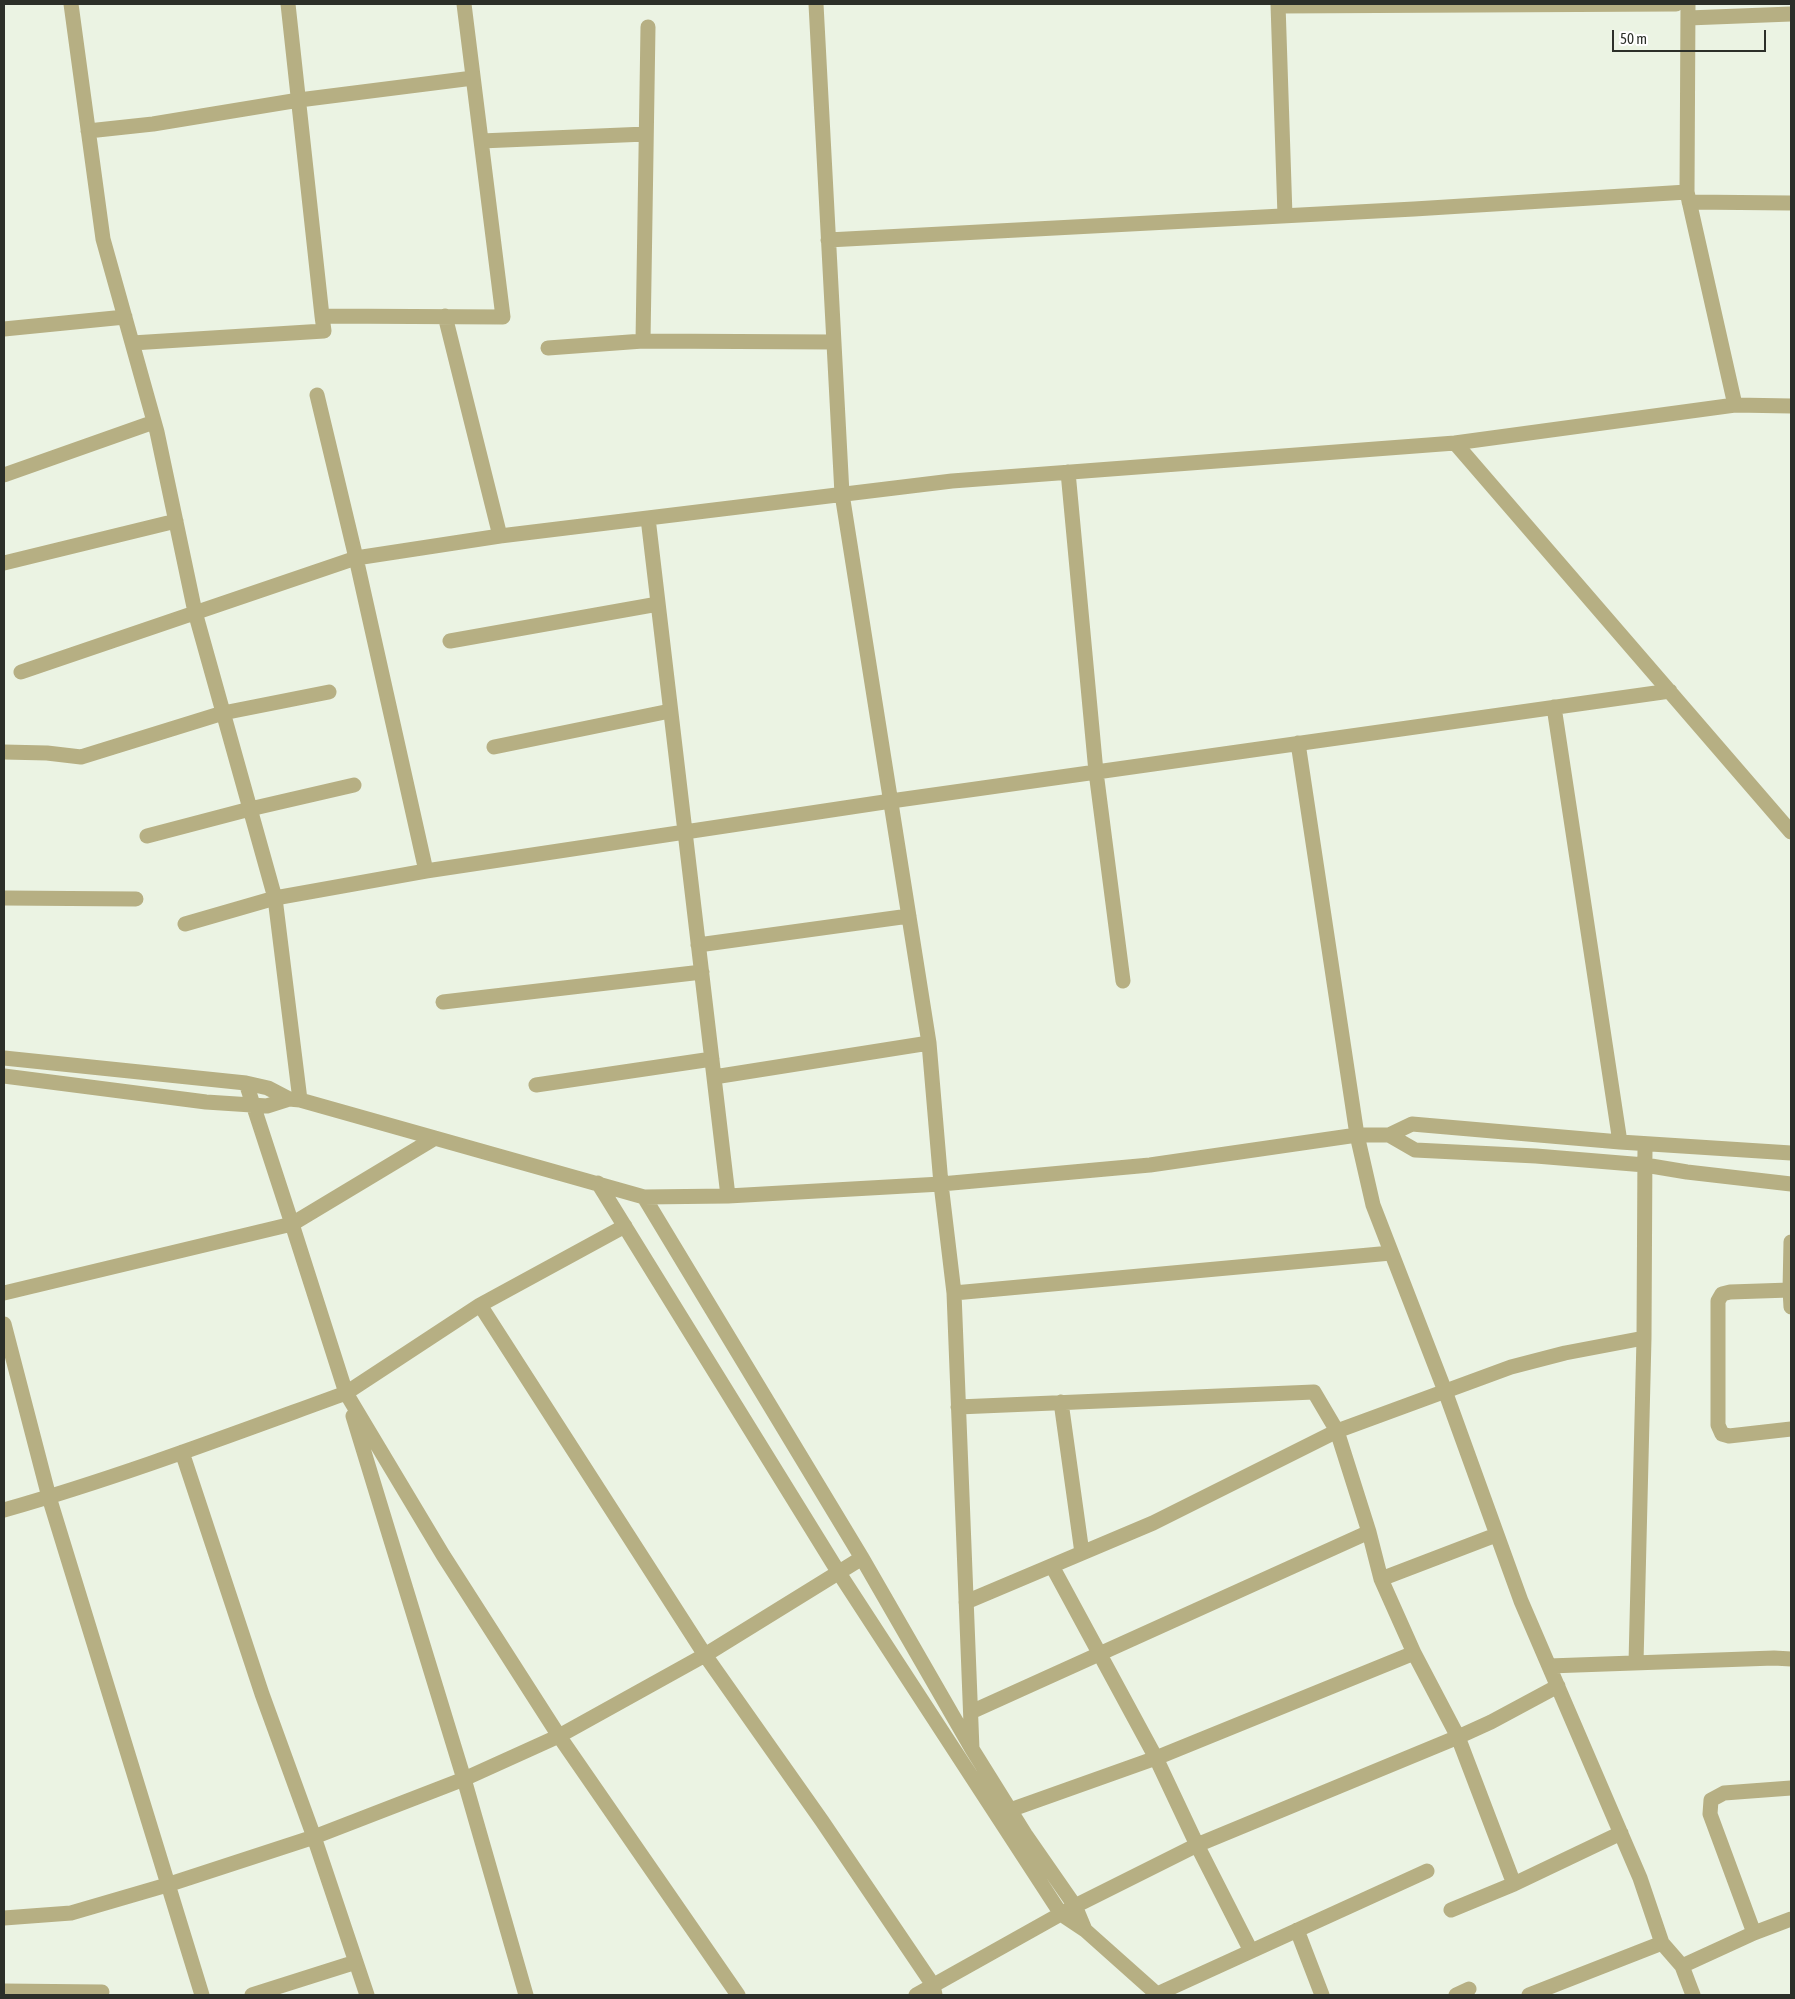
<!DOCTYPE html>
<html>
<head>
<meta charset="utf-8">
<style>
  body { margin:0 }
  #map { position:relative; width:1795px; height:1999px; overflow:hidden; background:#ebf3e3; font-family:"Asap Condensed",sans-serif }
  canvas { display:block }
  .frame { position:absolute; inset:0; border:5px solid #2c2f29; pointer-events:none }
  .scale { position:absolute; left:1612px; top:30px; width:154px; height:22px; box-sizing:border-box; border:2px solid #2c2f29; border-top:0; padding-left:6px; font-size:15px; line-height:18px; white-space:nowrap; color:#2c2f29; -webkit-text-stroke:4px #fff; paint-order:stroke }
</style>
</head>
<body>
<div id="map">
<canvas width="1795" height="1999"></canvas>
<div class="frame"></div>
<div class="scale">50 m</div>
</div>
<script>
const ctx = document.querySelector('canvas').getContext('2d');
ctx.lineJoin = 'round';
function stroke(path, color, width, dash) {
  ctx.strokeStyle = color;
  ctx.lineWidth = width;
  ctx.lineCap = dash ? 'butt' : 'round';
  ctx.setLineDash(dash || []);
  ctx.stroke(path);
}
stroke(new Path2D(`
  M71,4L103,239L157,432L195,612L275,898L185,924
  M288,4L322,316
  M816,4L842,494L929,1043L941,1184L954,1293L972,1749
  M1278,4L1285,216
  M1688,4L1687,192L1735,405L1791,406
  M1278,6L1676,4
  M1688,18L1791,14
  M648,27L643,341L833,342
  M88,131L153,124L299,100L473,78
  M481,141L646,134
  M1689,202L1791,203
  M828,240L1414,209L1687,192
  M445,316L500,536
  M4,329L125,317
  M132,343L324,331L322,316L503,317L464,4
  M548,348L643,341
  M317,395L356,558L426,871
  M1455,443L1735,405
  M1068,472L1096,772L1123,981
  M4,475L154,422
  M648,518L728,1196
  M4,563L176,521
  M450,641L658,604
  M21,672L356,558L500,536L952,481L1455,443L1791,832
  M1554,707L1620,1142
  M1298,743L1357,1135L1373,1205L1445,1391L1521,1601L1640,1878L1662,1943L1682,1966
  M494,747L670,711
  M4,752L47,753L81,757L223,713L329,692
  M147,836L250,809L354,785
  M4,898L136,899
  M698,945L909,916
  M443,1002L702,972
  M4,1058L246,1083L268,1088L289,1099L300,1100L644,1197L728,1196L941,1184L1150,1165L1357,1135H1389L1412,1124L1620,1142L1791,1153
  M4,1076L206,1102L267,1106L289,1099
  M714,1077L929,1043
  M536,1085L712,1059
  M300,1100L275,898L426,871L891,801L1670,691
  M1389,1135L1415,1150L1536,1156L1645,1165L1687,1172L1791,1184
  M435,1138L292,1224L346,1393L480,1305L625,1226
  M598,1183L839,1573L1061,1914L1085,1930L1158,1995
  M644,1197L862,1558L972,1749L1025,1834L1075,1906L1085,1930
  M1791,1242L1790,1290L1791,1307
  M1790,1290L1730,1292L1722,1294L1718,1301V1425L1722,1434L1729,1436L1791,1429
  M4,1293L292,1224L246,1083
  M954,1293L1391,1253
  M480,1305L705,1655L822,1821L933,1985L935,1995
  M4,1324L49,1497L202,1995
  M1061,1402L1082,1553
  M958,1407L1314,1392L1337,1431L1153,1523L966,1602
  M353,1416L464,1779L526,1995
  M182,1452L262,1694L314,1837L367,1995
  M4,1510C120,1477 233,1434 346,1393L443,1555L559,1736L705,1655L862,1558
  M1052,1566L1156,1758L1197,1845L1251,1951
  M1381,1579L1496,1535
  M1414,1653L1458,1737L1514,1884
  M1636,1663L1644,1338L1645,1144
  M1549,1666L1774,1658L1791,1659
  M971,1712L1369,1532L1337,1431L1511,1367L1565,1353L1644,1338
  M1010,1810L1156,1758L1414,1653L1381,1579L1369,1532
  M1451,1910L1514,1884L1621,1833
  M4,1918L71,1913L167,1885L314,1837L464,1779L559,1736L738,1995
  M1297,1930L1322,1995
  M1754,1933L1791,1919
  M4,1991L102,1992
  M252,1995L356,1962
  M916,1995L1075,1906L1197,1845L1458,1737L1491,1722L1558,1686
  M1155,1995L1427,1871
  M1456,1995L1469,1989
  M1529,1995L1662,1943
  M1693,1995L1682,1966L1754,1933L1710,1814L1711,1800L1724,1793L1791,1788`), '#b6af83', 15);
</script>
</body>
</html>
